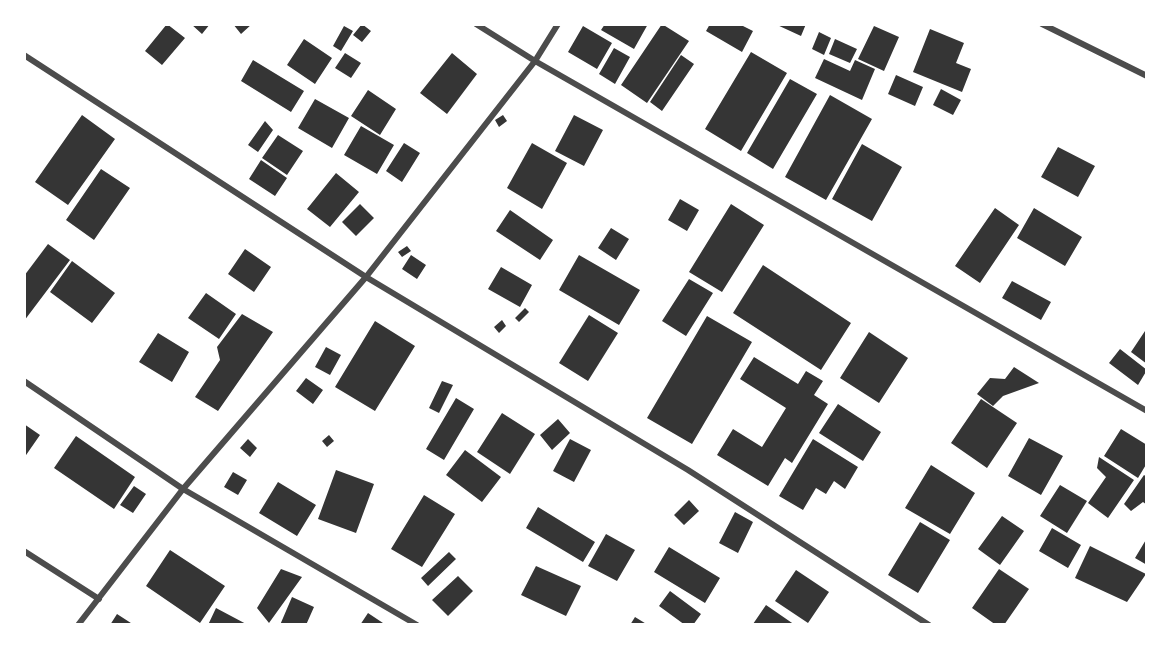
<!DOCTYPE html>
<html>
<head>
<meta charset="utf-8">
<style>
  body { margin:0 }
  #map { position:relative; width:1171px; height:649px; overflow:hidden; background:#fff; font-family:Overpass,sans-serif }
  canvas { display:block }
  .frame { position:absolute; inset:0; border:26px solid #fff; pointer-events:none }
</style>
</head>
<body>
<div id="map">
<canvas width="1171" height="649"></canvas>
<div class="frame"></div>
</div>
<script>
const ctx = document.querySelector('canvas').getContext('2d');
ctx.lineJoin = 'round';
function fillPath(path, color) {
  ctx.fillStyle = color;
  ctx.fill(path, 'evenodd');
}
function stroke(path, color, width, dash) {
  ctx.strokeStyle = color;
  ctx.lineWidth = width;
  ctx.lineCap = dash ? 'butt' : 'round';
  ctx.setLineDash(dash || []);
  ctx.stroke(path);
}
fillPath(new Path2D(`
  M167,24L185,38L162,65L145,51Z
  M191,24H210L202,34Z
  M233,24H252L241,34Z
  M362,24L371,31L362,42L353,35Z
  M605,24H648L634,49L601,30Z
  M662,24L689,41L647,103L621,85Z
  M710,24H739L753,31L742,52L706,31Z
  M775,24H806L801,36Z
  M344,26L353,31L341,51L333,46Z
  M583,26L612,43L597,69L568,52Z
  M874,26L899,37L884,71L858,59Z
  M930,29L964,43L956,63L971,69L962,92L913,72Z
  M819,32L831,38L824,55L812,49Z
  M304,39L332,58L315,84L287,65Z
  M835,39L857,49L850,63L829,54Z
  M614,48L630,57L615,84L599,74Z
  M751,52L787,73L741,151L705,129Z
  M345,53L361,63L351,78L335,68Z
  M452,53L477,74L447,114L420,93Z
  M681,55L694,64L662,111L650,102Z
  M824,59L850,71L855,60L875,69L862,100L815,78Z
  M253,60L304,91L291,112L241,81Z
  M896,75L923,87L915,106L888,94Z
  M790,79L817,94L773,169L747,153Z
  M941,89L961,100L953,115L933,105Z
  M368,90L396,109L380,135L351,116Z
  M830,95L872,119L826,200L785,177Z
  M315,99L349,118L332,148L298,128Z
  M82,115L115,139L68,205L35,182Z
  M503,115L507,121L499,127L495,120Z
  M574,115L603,130L584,166L555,151Z
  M265,121L273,130L258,152L248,145Z
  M361,126L394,145L377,174L344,155Z
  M278,135L303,151L287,175L262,158Z
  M404,143L420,153L402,182L386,171Z
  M532,143L567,163L542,209L507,188Z
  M862,144L902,167L872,221L832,199Z
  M1058,147L1095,166L1078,197L1041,177Z
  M261,160L287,178L275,196L249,179Z
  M101,169L130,188L94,240L66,220Z
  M336,173L359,192L330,227L307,209Z
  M680,199L699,210L687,231L668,220Z
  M360,204L374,218L356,236L342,222Z
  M731,204L764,225L722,292L689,272Z
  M995,208L1019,225L980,283L955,266Z
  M1034,208L1082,237L1065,266L1017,238Z
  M510,210L553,240L540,260L496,231Z
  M611,228L629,239L616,260L598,248Z
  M48,244L70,260L24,321V276Z
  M407,246L411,251L402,257L398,252Z
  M245,249L271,267L254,292L228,274Z
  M411,255L426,265L417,279L402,269Z
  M579,255L640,290L619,325L559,290Z
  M72,261L115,293L92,323L50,292Z
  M763,265L851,323L821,370L733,313Z
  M501,267L532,285L520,307L488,289Z
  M689,279L713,293L686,336L662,321Z
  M1012,281L1051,302L1041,320L1002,298Z
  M206,293L236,314L219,339L188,318Z
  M525,308L529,312L519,322L515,318Z
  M242,314L273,332L218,411L195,397L220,360L217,347Z
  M589,315L618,333L588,381L559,363Z
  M707,316L752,342L692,444L647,418Z
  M502,320L506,326L499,333L494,327Z
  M375,321L415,346L375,411L335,387Z
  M1147,328V364L1131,352Z
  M869,332L908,358L879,403L840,378Z
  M158,333L189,352L172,382L139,362Z
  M326,347L341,355L330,375L315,367Z
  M1120,349L1147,370L1138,385L1109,363Z
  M754,357L798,384L806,371L823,381L814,395L828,404L792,463L785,458L768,486L717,455L733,429L762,447L786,408L740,379Z
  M1014,367L1039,383L1003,396L993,406L977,394L990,378L1005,379Z
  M306,378L323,390L313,404L296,391Z
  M442,381L453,385L439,413L429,408Z
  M456,398L474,409L444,460L426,449Z
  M981,399L1017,423L987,468L951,443Z
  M838,404L881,432L863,461L819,433Z
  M502,413L535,434L510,474L477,452Z
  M558,419L570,433L552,450L540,435Z
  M24,424L40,435L24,458Z
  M1121,429L1147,445V463L1138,478L1104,456Z
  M329,435L334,441L327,447L322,441Z
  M76,436L135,477L114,509L54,468Z
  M1029,438L1063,456L1041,495L1008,476Z
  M248,439L257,448L250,457L240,448Z
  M570,439L591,450L574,482L553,471Z
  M813,439L858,467L845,489L834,481L826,494L816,488L803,510L779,496Z
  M465,450L501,477L482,502L446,475Z
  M1099,457L1134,480L1108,518L1088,503L1106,477L1097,468Z
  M931,465L975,493L950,534L905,508Z
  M336,470L374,484L356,533L318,519Z
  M233,472L247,480L238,495L224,487Z
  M1144,475L1147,477V505L1143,502L1131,511L1124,504Z
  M278,482L316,505L297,536L259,513Z
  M1060,485L1087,501L1067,533L1040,516Z
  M134,486L146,494L133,513L120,505Z
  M424,495L455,514L422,567L391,549Z
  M689,500L699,511L684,525L674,515Z
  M538,507L595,542L583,562L526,528Z
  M735,512L753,522L738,553L719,543Z
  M1002,516L1024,531L1000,565L978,549Z
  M920,522L950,540L918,593L888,575Z
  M1052,528L1081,545L1068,568L1039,551Z
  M606,534L635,550L617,581L588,566Z
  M1147,538V565L1135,558Z
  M1090,546L1146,574L1127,602L1075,578Z
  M669,547L720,578L705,603L654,572Z
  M170,550L225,586L200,623L146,586Z
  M449,552L456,559L428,586L421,578Z
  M536,566L581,586L566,616L521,595Z
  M281,569L302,577L269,623L257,608Z
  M999,569L1029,589L1004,625H996L972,608Z
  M796,570L829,592L808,623L775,601Z
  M458,576L473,591L448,616L432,600Z
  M670,591L701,614L693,625H685L659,606Z
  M292,597L314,607L306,625H280Z
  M766,605L795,625H755L753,624Z
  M216,608L248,625H208Z
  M368,613L386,625H360Z
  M117,614L134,625H110Z
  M635,617L648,625H630Z`), '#353535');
stroke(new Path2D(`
  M476,24L535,61L1147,411
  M1042,24L1147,76
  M24,55L366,277L688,470L929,625
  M24,381L183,489L417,625
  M24,551L99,599
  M78,625L183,489L366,277L535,61L558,24`), '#4c4c4c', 6);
</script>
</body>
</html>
